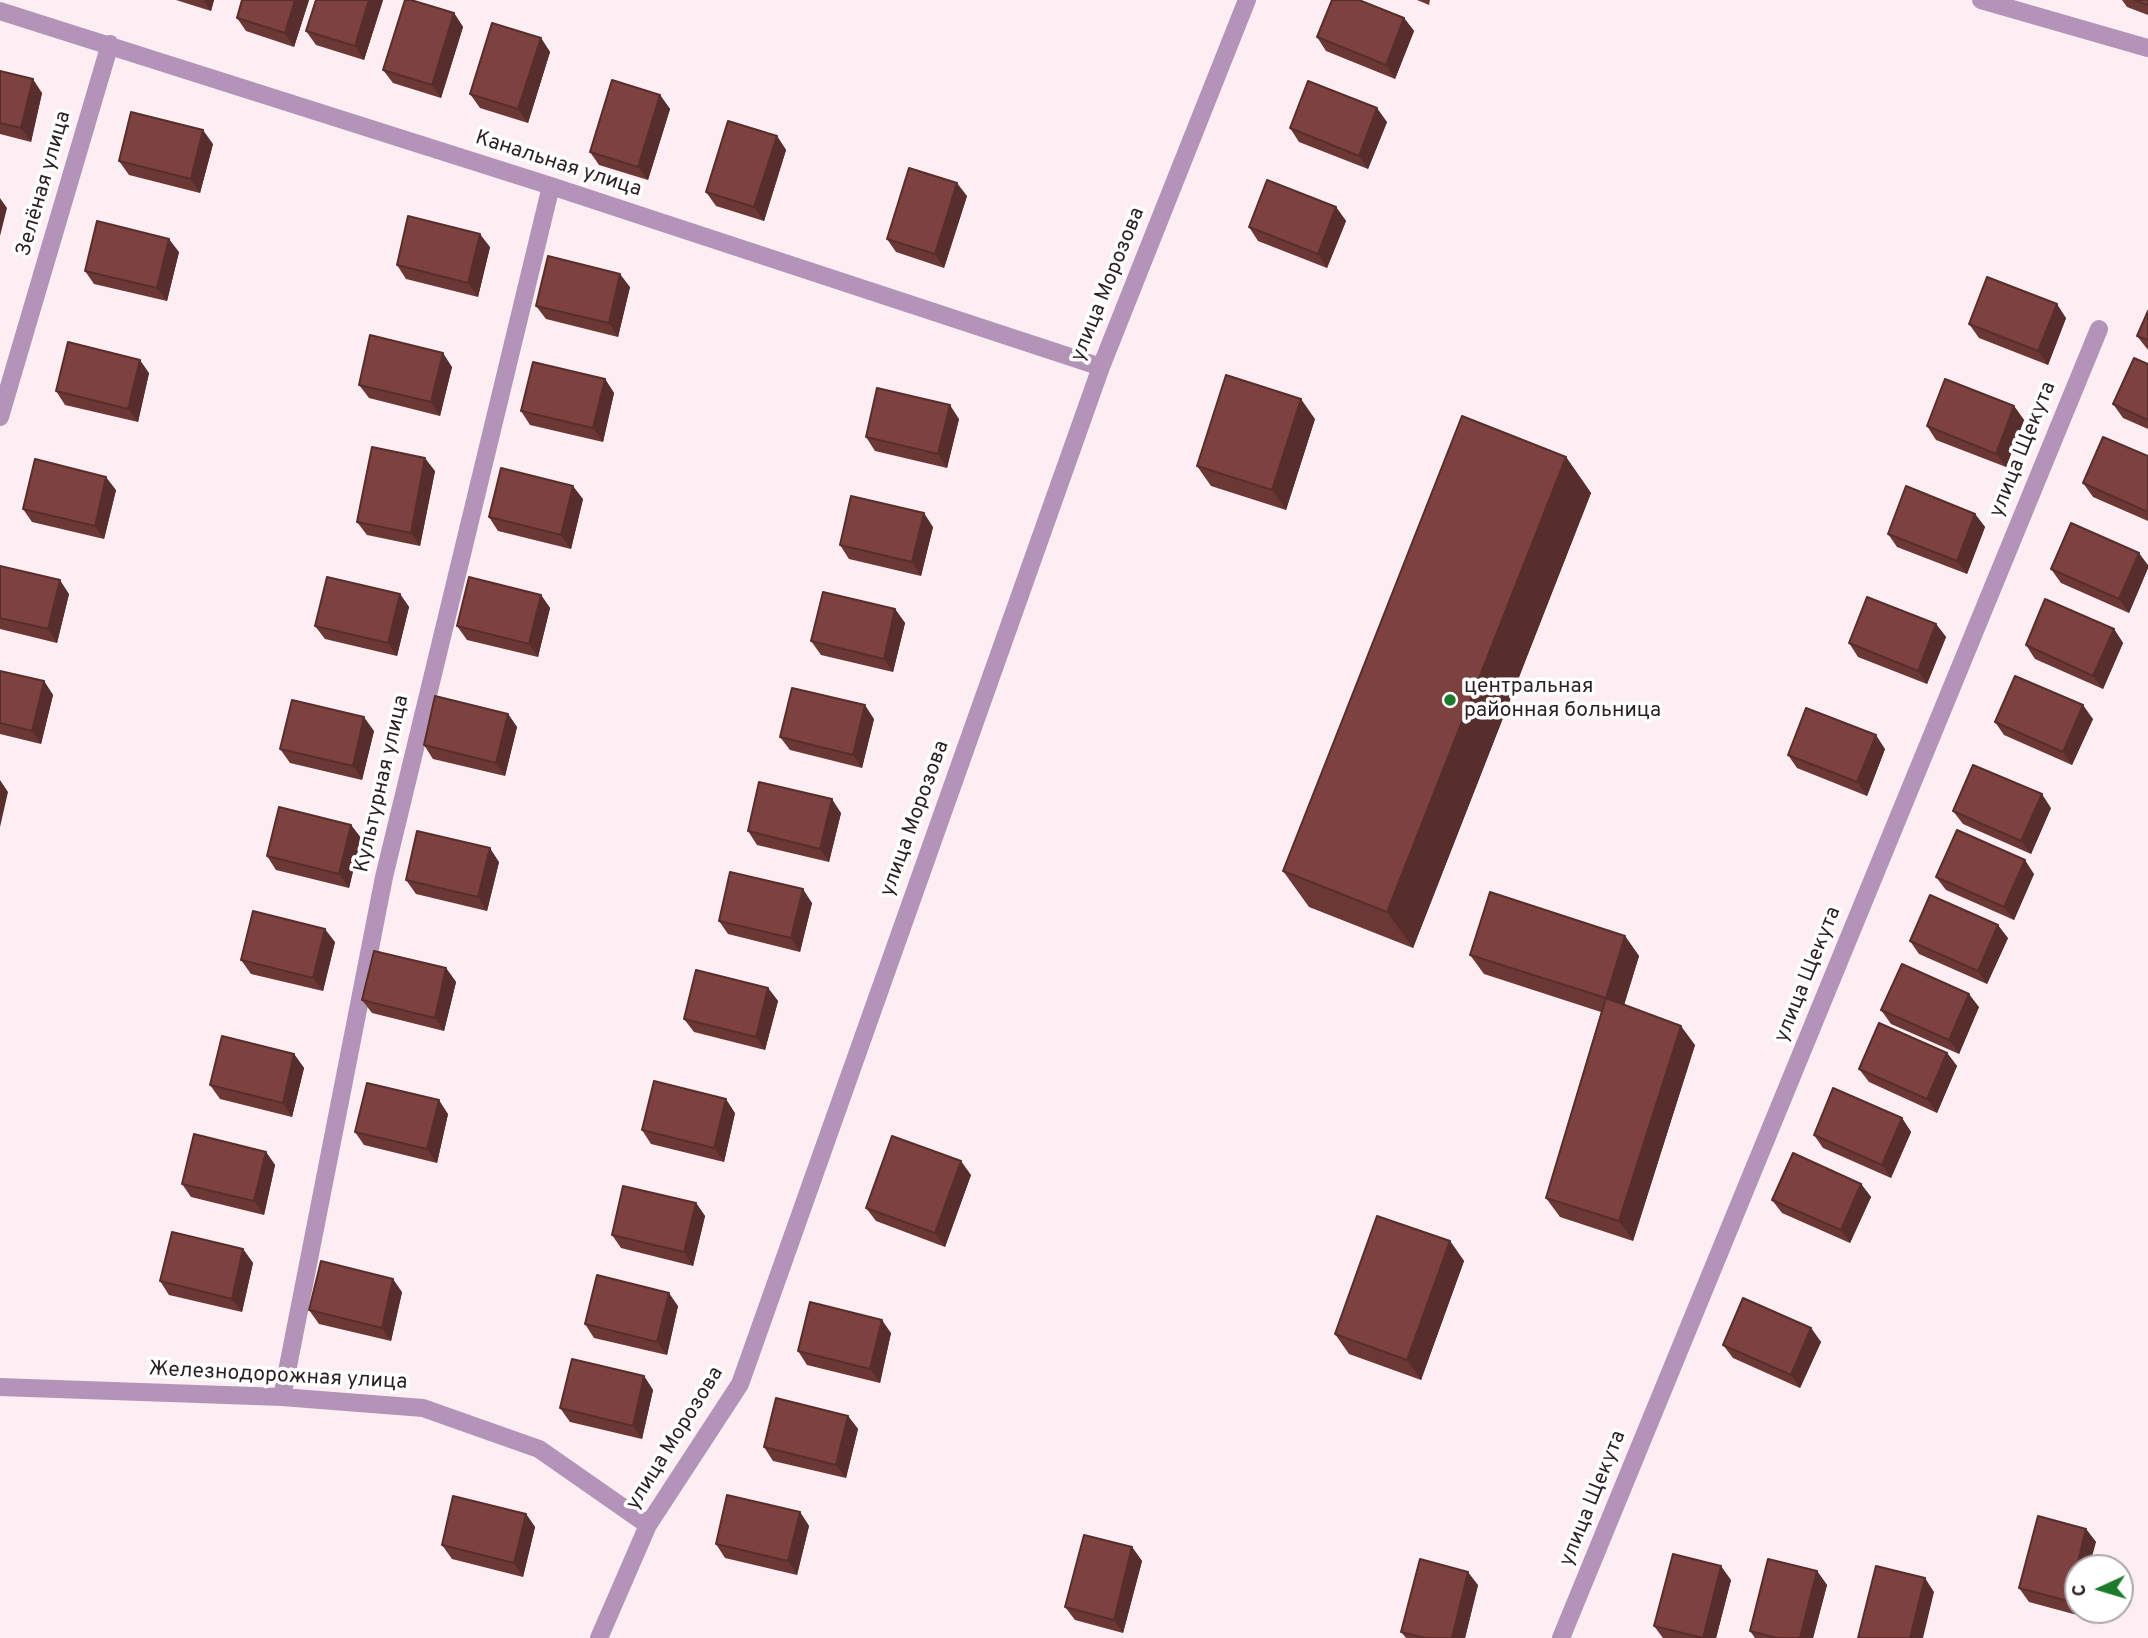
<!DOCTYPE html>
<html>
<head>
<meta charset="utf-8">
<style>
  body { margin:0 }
  #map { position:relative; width:2148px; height:1638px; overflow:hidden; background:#fceef3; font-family:Overpass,sans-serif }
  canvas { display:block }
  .north { position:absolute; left:2064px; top:1554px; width:70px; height:70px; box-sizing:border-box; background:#fff; border:2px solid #aba5a7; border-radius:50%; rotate:266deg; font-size:19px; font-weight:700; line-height:28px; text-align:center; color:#2c1f24 }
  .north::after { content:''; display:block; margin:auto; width:24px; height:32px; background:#1d7a2a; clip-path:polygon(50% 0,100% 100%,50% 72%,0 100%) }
</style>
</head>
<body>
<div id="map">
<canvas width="2148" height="1638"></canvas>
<div class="north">С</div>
</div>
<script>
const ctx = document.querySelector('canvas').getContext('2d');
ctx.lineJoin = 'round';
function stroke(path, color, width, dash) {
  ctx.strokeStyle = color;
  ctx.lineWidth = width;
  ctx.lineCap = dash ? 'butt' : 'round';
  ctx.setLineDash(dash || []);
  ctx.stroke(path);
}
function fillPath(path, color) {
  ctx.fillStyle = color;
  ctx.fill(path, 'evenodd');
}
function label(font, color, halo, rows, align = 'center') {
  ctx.font = font + ' Overpass,sans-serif';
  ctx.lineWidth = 7;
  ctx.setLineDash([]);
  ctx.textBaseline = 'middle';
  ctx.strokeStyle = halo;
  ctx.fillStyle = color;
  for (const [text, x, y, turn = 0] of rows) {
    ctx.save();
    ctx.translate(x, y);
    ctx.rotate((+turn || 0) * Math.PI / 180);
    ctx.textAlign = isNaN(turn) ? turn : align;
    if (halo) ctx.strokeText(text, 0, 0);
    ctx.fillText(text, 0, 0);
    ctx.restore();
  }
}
stroke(new Path2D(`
  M1981,0L2148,48
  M0,11L551,186L1101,367
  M0,417L110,44
  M0,1387L282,1397L423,1408L539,1449L648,1525
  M282,1397L384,877L551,186
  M599,1638L648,1525L740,1384L1101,367L1247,0
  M1561,1638L2099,329`), '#b493b8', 18);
fillPath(new Path2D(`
  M176,0H214L211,11Z
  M242,0H309L294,47L246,31L237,18Z
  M383,0L364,60L316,45L306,31Z
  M1417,0H1430L1429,5Z
  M2122,0H2148V15L2127,7Z
  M454,13L463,27L441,98L393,83L383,70Z
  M1404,18L1414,31L1395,79L1326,51L1317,37Z
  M541,38L550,52L528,123L480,108L470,94Z
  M0,71L42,93L31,142L0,134Z
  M660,95L670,109L648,180L599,165L590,152Z
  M1387,122L1368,169L1299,142L1290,128Z
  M777,136L786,150L764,221L716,206L706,192Z
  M213,144L200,193L129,175L119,161Z
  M967,196L944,268L896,252L887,239Z
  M1336,207L1346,221L1327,268L1258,241L1249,227Z
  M490,247L478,297L406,279L397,265Z
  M179,252L167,301L94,284L85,271Z
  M630,287L618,337L546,319L536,306Z
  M2148,311V350L2137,336Z
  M2066,318L2048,365L1979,338L1969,324Z
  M2148,364V429L2123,418L2113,404Z
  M452,367L440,416L369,398L359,385Z
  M149,373L138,422L65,405L56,391Z
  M605,379L614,393L603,442L530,425L521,411Z
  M2014,406L2024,420L2006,467L1936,440L1927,426Z
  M959,419L947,468L875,451L866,437Z
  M1315,419L1286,510L1211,486L1197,466Z
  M2148,456V521L2093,497L2083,483Z
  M1566,457L1591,493L1413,948L1309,907L1283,871Z
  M435,471L420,546L367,535L357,522Z
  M116,490L104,539L32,522L23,509Z
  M583,499L571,549L498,531L489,517Z
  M1975,514L1985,527L1967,574L1897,547L1888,534Z
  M933,527L921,576L849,559L840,545Z
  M2148,565V568L2129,613L2061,583L2051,569Z
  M0,566L69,594L57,643L0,629Z
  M400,594L409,607L397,656L325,639L315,626Z
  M541,595L550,608L538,657L467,640L457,626Z
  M895,609L905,623L893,672L821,655L811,641Z
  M1936,624L1946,637L1927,684L1858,657L1849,643Z
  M2114,629L2123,643L2103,689L2035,659L2026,645Z
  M0,671L44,681L53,695L41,744L0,734Z
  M508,714L517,727L505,776L433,759L424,745Z
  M874,719L862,768L790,750L780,737Z
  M2093,719L2072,765L2004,735L1995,722Z
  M374,731L362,780L290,763L280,749Z
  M1885,749L1867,796L1797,768L1788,755Z
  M2051,808L2031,854L1963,824L1953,811Z
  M841,813L829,862L757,845L748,831Z
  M351,825L361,838L349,888L276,870L267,856Z
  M499,862L487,911L416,894L406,880Z
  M2034,874L2014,920L1946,890L1936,877Z
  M812,903L800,952L728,934L719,921Z
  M1625,936L1639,956L1624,1005L1695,1045L1633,1241L1560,1217L1546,1198L1601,1012L1484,974L1470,955Z
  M2008,938L1987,984L1919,954L1910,941Z
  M335,942L323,991L251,974L241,960Z
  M446,968L456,982L444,1031L372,1013L362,1000Z
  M768,988L778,1001L765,1050L694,1032L684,1019Z
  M1979,1007L1959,1054L1891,1024L1881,1010Z
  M1947,1053L1957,1066L1937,1113L1869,1082L1859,1069Z
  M294,1054L304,1068L292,1117L220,1099L210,1085Z
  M735,1113L724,1162L651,1144L642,1130Z
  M448,1114L437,1163L364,1145L355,1132Z
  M1902,1118L1911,1132L1891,1178L1823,1148L1814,1135Z
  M266,1152L275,1165L264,1215L191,1197L182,1184Z
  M971,1175L945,1247L876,1221L866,1208Z
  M1861,1184L1871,1197L1850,1243L1782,1213L1772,1200Z
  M696,1203L705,1216L693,1266L621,1248L612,1235Z
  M1450,1241L1464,1261L1421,1380L1349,1354L1335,1334Z
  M243,1249L253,1263L242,1312L169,1295L160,1281Z
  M402,1292L391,1341L319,1324L309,1310Z
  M678,1306L667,1355L594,1338L585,1324Z
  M1811,1328L1821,1342L1800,1388L1733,1358L1723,1345Z
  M891,1333L880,1383L807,1365L798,1351Z
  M644,1376L653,1390L642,1439L570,1422L560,1408Z
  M848,1416L858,1429L846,1478L773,1461L764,1447Z
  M800,1512L809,1526L797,1575L725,1558L716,1544Z
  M526,1514L535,1527L523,1577L452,1559L442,1545Z
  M2086,1529L2096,1542L2078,1568V1610L2077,1615L2029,1602L2019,1588Z
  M1132,1547L1142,1561L1123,1633L1075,1620L1065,1607Z
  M1817,1571L1827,1585L1813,1638H1755L1750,1631Z
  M1731,1580L1716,1638H1663L1654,1626Z
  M1478,1585L1465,1638H1406L1401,1632Z`), '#6c3836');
fillPath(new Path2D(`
  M203,0H214L211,11Z
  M295,0H309L294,47L285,33Z
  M369,0H383L364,60L355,46Z
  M454,13L463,27L441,98L432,85Z
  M1404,18L1414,31L1395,79L1386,65Z
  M541,38L550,52L528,123L518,109Z
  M33,79L42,93L31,142L21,128Z
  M660,95L670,109L648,180L638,167Z
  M1377,108L1387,122L1368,169L1359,156Z
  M203,130L213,144L200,193L191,179Z
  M777,136L786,150L764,221L754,207Z
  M957,183L967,196L944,268L935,254Z
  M0,198L7,208L0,236Z
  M1336,207L1346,221L1327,268L1318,254Z
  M480,234L490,247L478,297L468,283Z
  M169,239L179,252L167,301L157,288Z
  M620,274L630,287L618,337L609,323Z
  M2057,304L2066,318L2048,365L2038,351Z
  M443,353L452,367L440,416L431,402Z
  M140,360L149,373L138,422L128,409Z
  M605,379L614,393L603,442L593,428Z
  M1301,399L1315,419L1286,510L1272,490Z
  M950,405L959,419L947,468L938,454Z
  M2014,406L2024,420L2006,467L1996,454Z
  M1566,457L1591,493L1413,948L1387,912Z
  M425,458L435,471L420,546L411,533Z
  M106,477L116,490L104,539L95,526Z
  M573,486L583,499L571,549L561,535Z
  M924,513L933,527L921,576L912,562Z
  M1975,514L1985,527L1967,574L1957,561Z
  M2139,553L2148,565V568L2129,613L2119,599Z
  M60,580L69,594L57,643L48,629Z
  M400,594L409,607L397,656L388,643Z
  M541,595L550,608L538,657L529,644Z
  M895,609L905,623L893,672L884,659Z
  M1936,624L1946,637L1927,684L1918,671Z
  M2114,629L2123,643L2103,689L2093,676Z
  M44,681L53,695L41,744L32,731Z
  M865,705L874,719L862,768L853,755Z
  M2083,705L2093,719L2072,765L2063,752Z
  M508,714L517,727L505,776L496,763Z
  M364,717L374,731L362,780L353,766Z
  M1876,735L1885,749L1867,796L1857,782Z
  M0,780L8,792L0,827Z
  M2042,794L2051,808L2031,854L2021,841Z
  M832,799L841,813L829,862L820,849Z
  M351,825L361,838L349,888L339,874Z
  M490,848L499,862L487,911L478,897Z
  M2025,860L2034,874L2014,920L2004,907Z
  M803,889L812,903L800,952L791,938Z
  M1998,925L2008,938L1987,984L1978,971Z
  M325,929L335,942L323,991L313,978Z
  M1625,936L1639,956L1620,1018L1606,998Z
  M446,968L456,982L444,1031L435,1018Z
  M768,988L778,1001L765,1050L756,1037Z
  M1969,994L1979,1007L1959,1054L1949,1040Z
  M1681,1026L1695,1045L1633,1241L1619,1221Z
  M1947,1053L1957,1066L1937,1113L1927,1099Z
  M294,1054L304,1068L292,1117L283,1103Z
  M726,1099L735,1113L724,1162L714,1148Z
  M439,1100L448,1114L437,1163L427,1149Z
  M1902,1118L1911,1132L1891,1178L1882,1165Z
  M266,1152L275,1165L264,1215L254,1201Z
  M961,1161L971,1175L945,1247L935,1233Z
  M1861,1184L1871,1197L1850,1243L1841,1230Z
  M696,1203L705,1216L693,1266L684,1252Z
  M1450,1241L1464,1261L1421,1380L1407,1360Z
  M243,1249L253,1263L242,1312L232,1299Z
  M393,1279L402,1292L391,1341L382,1328Z
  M669,1293L678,1306L667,1355L657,1342Z
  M882,1320L891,1333L880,1383L870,1369Z
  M1811,1328L1821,1342L1800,1388L1791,1375Z
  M644,1376L653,1390L642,1439L633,1426Z
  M848,1416L858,1429L846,1478L836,1465Z
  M800,1512L809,1526L797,1575L788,1561Z
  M526,1514L535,1527L523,1577L514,1563Z
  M2086,1529L2096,1542L2089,1568H2078V1610L2077,1615L2068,1601Z
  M1132,1547L1142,1561L1123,1633L1114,1620Z
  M1721,1566L1731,1580L1716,1638H1703Z
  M1817,1571L1827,1585L1813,1638H1800Z
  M1468,1572L1478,1585L1465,1638H1452Z
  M1925,1578L1934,1592L1923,1638H1910Z`), '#582e2c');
const building = new Path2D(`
  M242,0H295L285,33L237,18Z
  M316,0H369L355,46L306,31Z
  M405,0H411L454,13L432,85L383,70Z
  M1332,0H1359L1404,18L1386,65L1317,37Z
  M2134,0H2148V5Z
  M492,23L541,38L518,109L470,94Z
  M0,71L33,79L21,128L0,123Z
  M612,80L660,95L638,167L590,152Z
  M1308,81L1377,108L1359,156L1290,128Z
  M131,112L203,130L191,179L119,161Z
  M728,121L777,136L754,207L706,192Z
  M909,168L957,183L935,254L887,239Z
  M1267,180L1336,207L1318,254L1249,227Z
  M408,216L480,234L468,283L397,265Z
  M97,221L169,239L157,288L85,271Z
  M548,256L620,274L609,323L536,306Z
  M1987,277L2057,304L2038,351L1969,324Z
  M2148,311V340L2137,336Z
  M370,335L443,353L431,402L359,385Z
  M68,342L140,360L128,409L56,391Z
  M2134,358L2148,364V420L2113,404Z
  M533,362L605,379L593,428L521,411Z
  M1226,375L1301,399L1272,490L1197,466Z
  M1945,379L2014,406L1996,454L1927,426Z
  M877,388L950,405L938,454L866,437Z
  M1462,416L1566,457L1387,912L1283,871Z
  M2103,437L2148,456V512L2083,483Z
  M372,447L425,458L411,533L357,522Z
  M35,459L106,477L95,526L23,509Z
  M501,468L573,486L561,535L489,517Z
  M1906,486L1975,514L1957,561L1888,534Z
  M851,496L924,513L912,562L840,545Z
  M2071,523L2139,553L2119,599L2051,569Z
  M0,566L60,580L48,629L0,618Z
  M327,577L400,594L388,643L315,626Z
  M469,577L541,595L529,644L457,626Z
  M823,592L895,609L884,659L811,641Z
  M1867,597L1936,624L1918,671L1849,643Z
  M2045,599L2114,629L2093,676L2026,645Z
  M0,671L44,681L32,731L0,723Z
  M2015,676L2083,705L2063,752L1995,722Z
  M792,688L865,705L853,755L780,737Z
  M435,696L508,714L496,763L424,745Z
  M292,700L364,717L353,766L280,749Z
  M1806,708L1876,735L1857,782L1788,755Z
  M1973,765L2042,794L2021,841L1953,811Z
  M759,782L832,799L820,849L748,831Z
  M279,807L351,825L339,874L267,856Z
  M1957,830L2025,860L2004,907L1936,877Z
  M417,831L490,848L478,897L406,880Z
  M730,872L803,889L791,938L719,921Z
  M1490,892L1625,936L1606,998L1470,955Z
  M1930,895L1998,925L1978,971L1910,941Z
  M253,911L325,929L313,978L241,960Z
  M374,951L446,968L435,1018L362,1000Z
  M1902,964L1969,994L1949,1040L1881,1010Z
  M696,970L768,988L756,1037L684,1019Z
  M1606,998L1681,1026L1619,1221L1546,1198Z
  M1879,1023L1947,1053L1927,1099L1859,1069Z
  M222,1036L294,1054L283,1103L210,1085Z
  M654,1081L726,1099L714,1148L642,1130Z
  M367,1083L439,1100L427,1149L355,1132Z
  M1833,1088L1902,1118L1882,1165L1814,1135Z
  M194,1134L266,1152L254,1201L182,1184Z
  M892,1136L961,1161L935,1233L866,1208Z
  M1793,1153L1861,1184L1841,1230L1772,1200Z
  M623,1186L696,1203L684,1252L612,1235Z
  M1377,1216L1450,1241L1407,1360L1335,1334Z
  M172,1232L243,1249L232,1299L160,1281Z
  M321,1261L393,1279L382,1328L309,1310Z
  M597,1275L669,1293L657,1342L585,1324Z
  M1743,1298L1811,1328L1791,1375L1723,1345Z
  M810,1302L882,1320L870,1369L798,1351Z
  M572,1359L644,1376L633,1426L560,1408Z
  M776,1398L848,1416L836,1465L764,1447Z
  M727,1495L800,1512L788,1561L716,1544Z
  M453,1496L526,1514L514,1563L442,1545Z
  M2038,1516L2086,1529L2068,1601L2019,1588Z
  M1084,1535L1132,1547L1114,1620L1065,1607Z
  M1673,1554L1721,1566L1703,1638L1654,1626Z
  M1420,1559L1468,1572L1452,1638H1426L1401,1632Z
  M1768,1559L1817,1571L1800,1638H1777L1750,1631Z
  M1876,1566L1925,1578L1910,1638H1858Z`);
fillPath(building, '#7d413f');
stroke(building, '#582e2c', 2);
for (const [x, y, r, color] of [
  [1450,700,7,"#1d7a2a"]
]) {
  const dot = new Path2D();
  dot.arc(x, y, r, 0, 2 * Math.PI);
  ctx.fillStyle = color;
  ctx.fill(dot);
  stroke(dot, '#fff', 2.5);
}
label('21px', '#2c1f24', '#fff', [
  ["Канальная улица",558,165,18],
  ["Зелёная улица",45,184,-74],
  ["улица Морозова",1109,285,-68],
  ["улица Щекута",2024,450,-68],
  ["Культурная улица",383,784,-77],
  ["улица Морозова",916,819,-70],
  ["улица Щекута",1809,975,-68],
  ["Железнодорожная улица",278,1377,3],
  ["улица Морозова",676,1439,-58],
  ["улица Щекута",1594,1499,-68]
]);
label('21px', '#2c1f24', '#fff', [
  ["центральная",1464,688],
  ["районная больница",1464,712]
], 'left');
</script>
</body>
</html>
